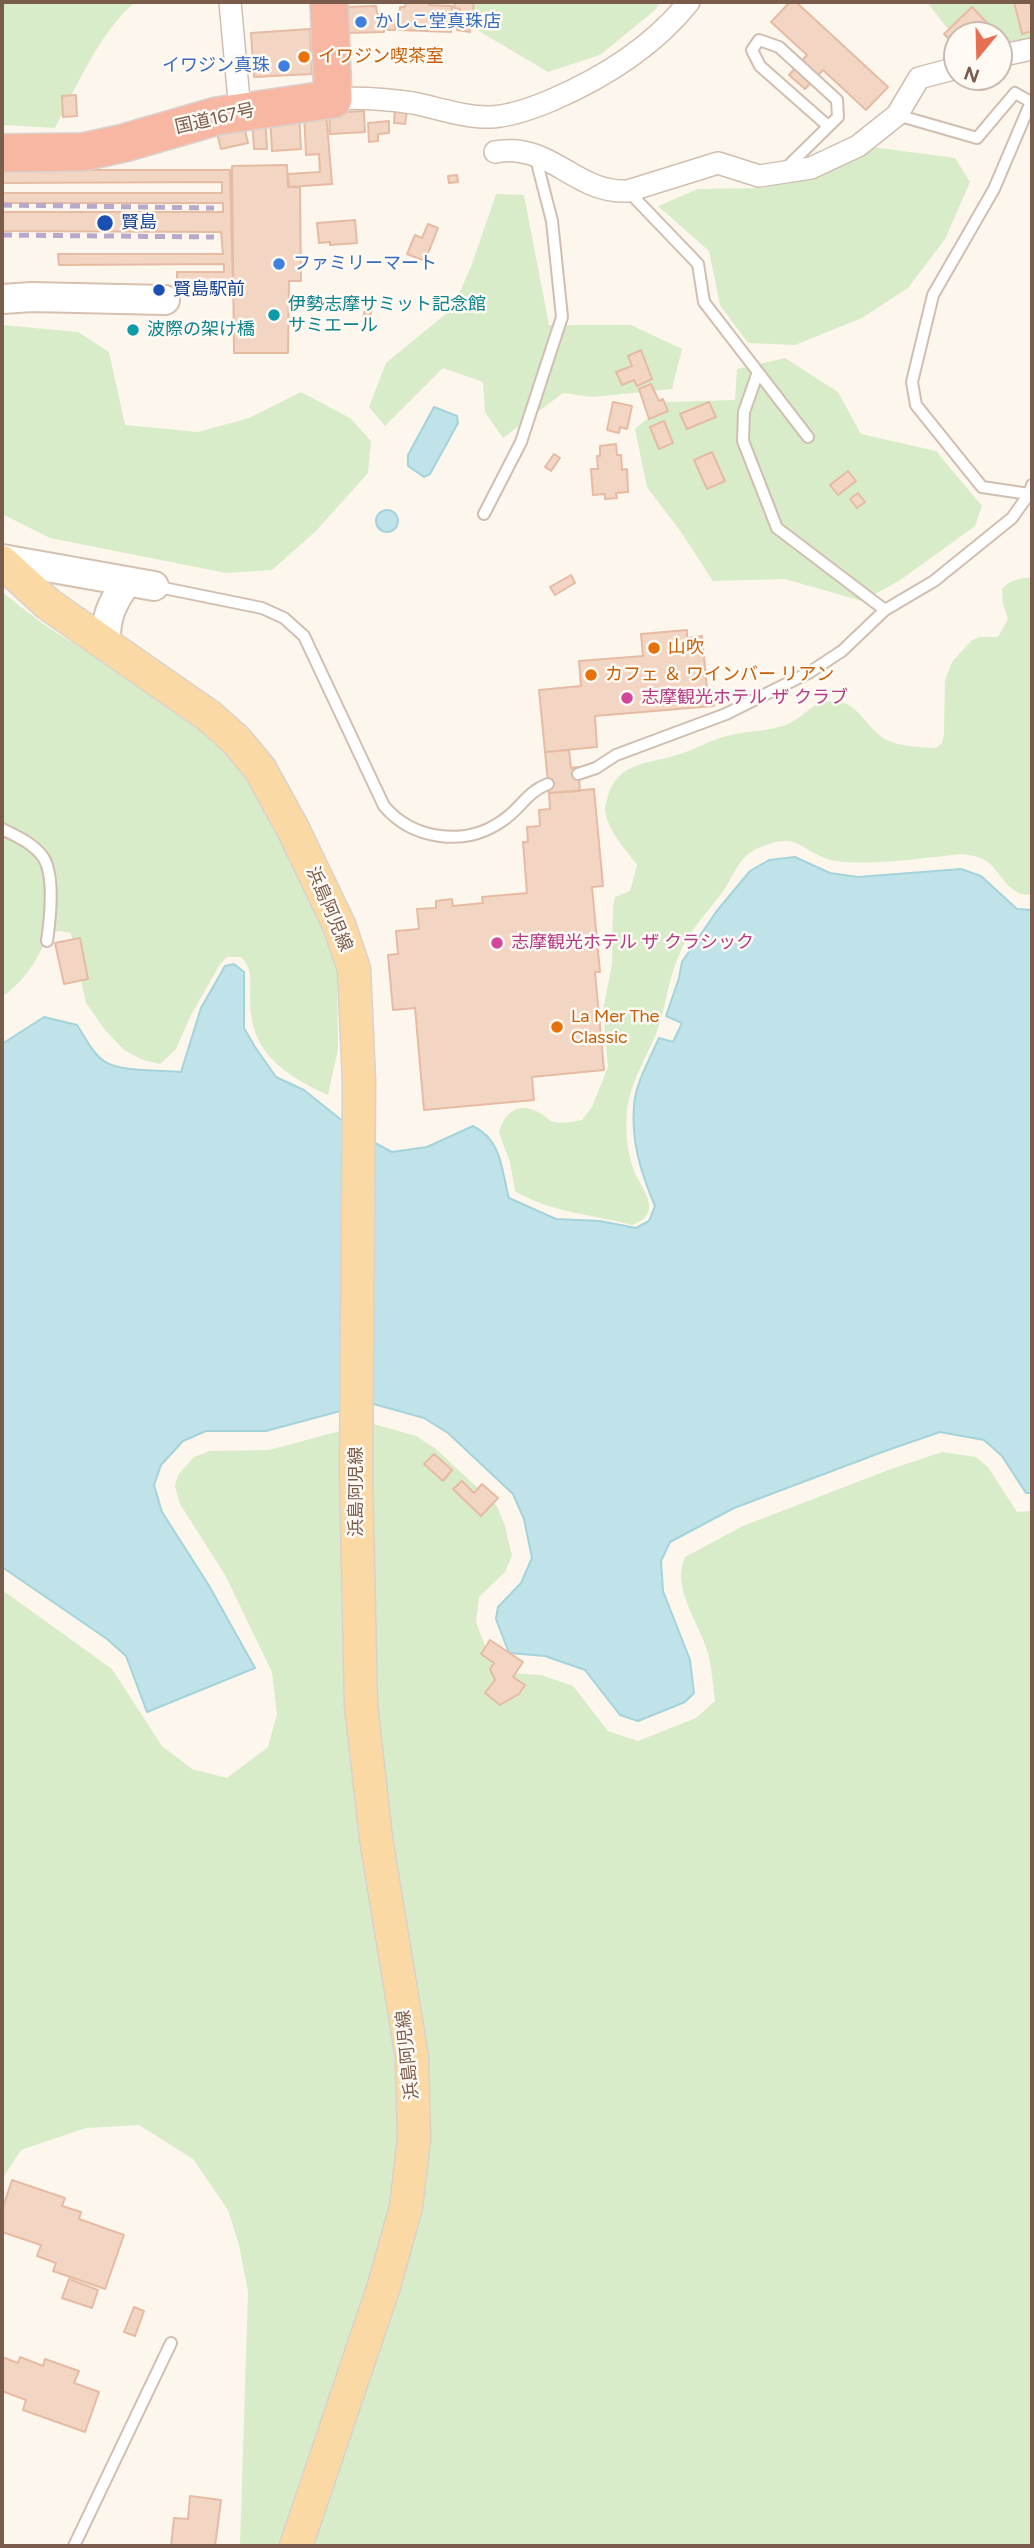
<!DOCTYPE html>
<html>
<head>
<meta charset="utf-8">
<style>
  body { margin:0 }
  #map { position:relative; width:1034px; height:2548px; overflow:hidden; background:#fdf6ec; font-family:Figtree,sans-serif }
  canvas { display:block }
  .frame { position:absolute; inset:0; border:4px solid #7a5c4d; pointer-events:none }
  .north { position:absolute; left:943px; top:21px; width:70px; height:70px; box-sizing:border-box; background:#fffaf3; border:2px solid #cabbb1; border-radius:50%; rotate:199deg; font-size:19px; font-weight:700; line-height:28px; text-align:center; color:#7a5c4d }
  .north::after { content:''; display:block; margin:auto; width:24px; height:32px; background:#e76f51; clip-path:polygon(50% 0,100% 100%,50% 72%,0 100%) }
</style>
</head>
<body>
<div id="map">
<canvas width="1034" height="2548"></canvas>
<div class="frame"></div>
<div class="north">N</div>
</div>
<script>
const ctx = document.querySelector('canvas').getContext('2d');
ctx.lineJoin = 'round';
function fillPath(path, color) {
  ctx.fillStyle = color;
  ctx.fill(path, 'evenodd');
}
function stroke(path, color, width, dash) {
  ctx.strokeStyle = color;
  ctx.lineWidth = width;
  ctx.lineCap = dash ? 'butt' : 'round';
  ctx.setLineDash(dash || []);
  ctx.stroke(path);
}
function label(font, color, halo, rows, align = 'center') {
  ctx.font = font + ' Figtree,"Noto Sans JP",sans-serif';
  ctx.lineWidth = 5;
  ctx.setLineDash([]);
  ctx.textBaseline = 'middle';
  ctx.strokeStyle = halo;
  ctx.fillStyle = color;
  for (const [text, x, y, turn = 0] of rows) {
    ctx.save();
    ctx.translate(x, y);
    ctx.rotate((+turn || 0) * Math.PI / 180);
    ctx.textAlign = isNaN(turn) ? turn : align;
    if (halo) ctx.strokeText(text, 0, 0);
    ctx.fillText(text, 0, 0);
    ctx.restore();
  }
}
fillPath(new Path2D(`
  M2,2H136C102,27 75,90 55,128L2,125Z
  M468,2H661L654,11L600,55L548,72L472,27Z
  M927,2H1032V57L999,53V35H957V41Z
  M872,147L955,158L970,182L945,239L908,288L862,318L795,345L748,343L720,305L709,251L658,206L698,189L762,188L824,175Z
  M496,194L524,195L549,325H631L682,349L672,389L592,397L563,393L503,438L485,412L483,382L443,368L385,426L369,407L386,363L453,308L472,264Z
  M2,325L78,332L109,352L125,425L198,432L249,418L301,392L350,418L371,441L368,473L316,531L272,570L226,573L50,538L2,514Z
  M785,358L838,392L861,434L936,451L982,506L975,526L899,581L862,601L785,579L713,581L681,532L647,487L635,429L667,402L735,400L737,369Z
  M1032,577V894C1011,899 1002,874 989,863C981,857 972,855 962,854C930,857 852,869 825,858C797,847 796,833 761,847C739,855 736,872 724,890C709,911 689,930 679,955C668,980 666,1006 657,1031C647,1057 630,1083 627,1110C625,1130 627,1154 635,1173C640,1184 649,1195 649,1207C649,1217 640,1222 632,1225C592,1214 551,1213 515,1191L510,1162L499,1133C504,1112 519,1101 540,1113C545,1116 548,1120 554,1122C564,1124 572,1122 582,1120L592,1107L608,1067L603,1010L612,964L613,907L615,897L630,891L637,865C625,848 608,832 605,810C605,806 607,800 608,795C619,761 650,764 677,755C694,750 710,740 727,736C744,731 762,732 779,727C806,721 809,697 840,702C861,706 869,733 889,741C903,747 921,747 936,748L942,743L944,734L945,680L952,662L971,641L979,637H998L1008,619L1003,604L1002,589C1011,579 1020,579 1032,577Z
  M2,592L43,624L183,712L253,780L312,880L337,961L338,1049L328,1095C284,1075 249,1052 250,998C250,982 253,969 241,957H227L220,964L190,1017L176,1049L160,1064L143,1060L124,1050L105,1030L86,1003L71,933L61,931L50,933C36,961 27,979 2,997Z
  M370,1423L416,1436L436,1449L497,1506L505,1526L512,1556L505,1572L479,1597L476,1622L495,1672L541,1675L573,1686L608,1731L638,1741L696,1718L715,1701C713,1686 712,1671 709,1657C702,1626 670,1589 685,1557L743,1526L891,1469L942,1452L976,1457L988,1467L1017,1512L1032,1511V2546H240L248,2292L239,2245L228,2210L193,2159L139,2125L86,2128L21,2150L2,2179V1590L112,1669L162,1746L192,1769L227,1778L268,1747L277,1714L272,1672L225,1575L180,1504L175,1486L178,1475L194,1457L210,1451L269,1450Z`), '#d8ecc9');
const water = new Path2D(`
  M434,407L457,416L458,423L430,474L424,477L408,466V455Z
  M376 521a11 11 0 1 1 22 0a11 11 0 1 1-22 0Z
  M795,857L830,873L858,877L961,869L981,876L1017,909L1032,910V1493H1026L1002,1456L984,1440L940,1432L885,1451L734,1508L670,1542L661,1561L663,1591L690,1660L694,1693L685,1702L638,1721L620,1715L585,1670L545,1656L509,1653L496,1619L498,1607L521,1583L532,1558L524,1519L513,1494L448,1433L424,1418L370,1403L266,1431H206L183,1441L161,1465L154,1485L162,1512L208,1584L255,1668L147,1712L126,1656L107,1639L2,1567V1044L44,1017L77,1025C85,1037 92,1053 104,1061C118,1072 162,1070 181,1072L201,1008L225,966L234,964L244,972V1028L255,1047L276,1077L304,1090L360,1135L392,1152L427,1147L473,1126C503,1141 501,1170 509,1198L556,1219L600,1221L636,1228L649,1221L655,1206C641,1173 631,1142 634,1105C636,1082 650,1059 659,1038L673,1042L682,1023L666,1016L679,978L682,962L716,912L750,871L769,860Z`);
fillPath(water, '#bfe3e8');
stroke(water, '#a5d3da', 2);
const building = new Path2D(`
  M406,2H429V5L452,6L451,32L399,30L400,7H405Z
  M455,2H474L470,32L457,30L460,9L454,8Z
  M790,2H796L888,87L866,110L823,70L805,89L789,75L807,55L771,22Z
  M1014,2H1032V31L1022,34Z
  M376,6L377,14H384V32L346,33L345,7Z
  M972,7L989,25L979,35H957V47L944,34Z
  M388,20H395V30H388Z
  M310,29L312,74L254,77L251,33Z
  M76,95L77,116L63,117L62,96Z
  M395,109L407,111L405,124L394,123Z
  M364,111L365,132L330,134L329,113Z
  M326,112L332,184L289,187L288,174L320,172L319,154L306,155L304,113Z
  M299,113L301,149L272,151L270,115Z
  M265,115L267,149H254L252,116Z
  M242,118L248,143L221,149L215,125Z
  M389,121V133L378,134V141L369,142L368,123Z
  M287,165L288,187H300L301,281H289L288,353H234L232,166Z
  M2,170H230L233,287H177V272H224V264L59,265L58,254H223L221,232L2,231V212H223V203H2V193H222V182L2,183Z
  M457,175L458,182L449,183L448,176Z
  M355,220L357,243L330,245V242L319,243L317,223Z
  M428,224L438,228L425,261L407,254L415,235L422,238Z
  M367,304L373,306L369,319L363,317Z
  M641,350L652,379L637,386L634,380L622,385L616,372L632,366L628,356Z
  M651,384L659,401L663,399L668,411L649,419L639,389Z
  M613,402L632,406L627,429L620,427L619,433L607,430Z
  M709,402L716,417L687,429L680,414Z
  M664,421L673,443L659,449L650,427Z
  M616,444L617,455H621L622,470L627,469L628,492L616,493L617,498L605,499V494L593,495L591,469H598L597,456H600V446Z
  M712,452L725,481L707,489L694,460Z
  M554,454L560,458L551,471L545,467Z
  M848,471L856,481L838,495L830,485Z
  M858,493L865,502L857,508L850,499Z
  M571,575L575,583L555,595L550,587Z
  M687,630V638L702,636L707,689L712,688L714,706L595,716L597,747L545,752L539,690L581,686L579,661L643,656L641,634Z
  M569,750L571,768L578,767L580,791L549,793L545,752Z
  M594,789L603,886L592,887L600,972H595L604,1070L532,1077L534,1100L424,1110L415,1008L393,1010L388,955L398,954L396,931L419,929L417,909L436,908V901L452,899L453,906L483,903L482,897L527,893L523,842H528L527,827L540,826L539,810L550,809L549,793Z
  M80,938L88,979L64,984L55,943Z
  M434,1454L452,1470L443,1481L424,1464Z
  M462,1481L474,1493L482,1484L498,1498L481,1516L453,1489Z
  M490,1640L523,1662L513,1677L525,1685L519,1694L500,1705L485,1693L495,1680L490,1669L494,1663L481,1654Z
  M12,2180L65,2198L62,2206L81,2212L79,2219L124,2235L105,2289L53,2271L56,2263L37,2256L41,2245L2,2232V2210Z
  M69,2279L98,2290L92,2308L62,2298Z
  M134,2307L144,2311L135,2336L124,2332Z
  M2,2357L18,2363L20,2357L43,2366L45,2359L79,2371L74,2383L99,2392L85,2432L23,2410L26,2400L2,2391Z
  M190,2496L221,2500L215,2546H171L174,2518L188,2519Z`);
fillPath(building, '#f3d5c3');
stroke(building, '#e6bba3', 2);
const lane = new Path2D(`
  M897,115L977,138L1015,93L1031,102L994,189L933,295L912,382L916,405L982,487L1029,494
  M785,169L838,117L837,100L779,47L759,40L752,50L760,66L828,126
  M628,191L698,264L704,302L808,437
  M758,372L744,412L743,441L777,528L885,610
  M484,514L521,442L562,317L552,221L535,155
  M154,586L262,608L284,618L304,636L384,806C413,840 465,847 502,821C521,809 526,792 548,784
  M578,774L596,768L616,755L726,714L810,672L842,651L885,610L934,581L1012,518L1029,494L1032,485
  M2,829C16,836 33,843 43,857C55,875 50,920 47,941
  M74,2546L171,2343`);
const street = new Path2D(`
  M230,2L240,111
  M999,56L1032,49
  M333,99C360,97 386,99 413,103C438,108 466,118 491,117C512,116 533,108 552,100C605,77 653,47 689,2
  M495,152C502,151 510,150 517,151C560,156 581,193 628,191L718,163L759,176L811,168L858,146L897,115L919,78L957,68`);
const secondary = new Path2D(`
  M2,299L32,297L165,300
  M2,559L154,586
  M106,643C105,618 112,602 127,582`);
const primary = new Path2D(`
  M2,562L48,604L209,716L236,740L260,769L293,829L339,925L354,969L359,1081L356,1473L361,1705L376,1838L412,2058L414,2139L406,2207L384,2286L296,2546`);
const highway = new Path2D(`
  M2,153L83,152L124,143L217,116L333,99L329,2`);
stroke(lane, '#d1beb0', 14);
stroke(street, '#d1beb0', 24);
stroke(secondary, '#d6c0b0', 32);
stroke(primary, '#dad1cd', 35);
stroke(highway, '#dad1cd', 40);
stroke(lane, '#fff', 10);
stroke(street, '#fff', 21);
stroke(secondary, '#fff', 28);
stroke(primary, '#fbd9a5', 32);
stroke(highway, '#f7b7a3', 37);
stroke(new Path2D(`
  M2,205L214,208
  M2,235L214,237`), '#b9a8c9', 5, [10, 7]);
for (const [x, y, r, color] of [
  [361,22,7,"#3f7fe0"],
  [304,57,7,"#e8710a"],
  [284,66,7,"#3f7fe0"],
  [105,223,9,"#1a4fb4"],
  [279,264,7,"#3f7fe0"],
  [159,290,7,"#1a4fb4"],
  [274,315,7,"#0f9aa8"],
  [133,330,7,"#0f9aa8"],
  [654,648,7,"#e8710a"],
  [591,675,7,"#e8710a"],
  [627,698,7,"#d1479c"],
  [497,943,7,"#d1479c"],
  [557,1027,7,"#e8710a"]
]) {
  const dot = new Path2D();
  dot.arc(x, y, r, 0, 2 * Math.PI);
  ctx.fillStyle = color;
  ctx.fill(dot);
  stroke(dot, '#fffaf3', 2.5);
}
label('18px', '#366cbe', '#fffaf3', [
  ["かしこ堂真珠店",375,22],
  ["イワジン真珠",270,66,"right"],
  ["ファミリーマート",293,264]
], 'left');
label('18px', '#c56008', '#fffaf3', [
  ["イワジン喫茶室",318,57],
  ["山吹",668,648],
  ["カフェ ＆ ワインバー リアン",605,675],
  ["La Mer The",571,1017],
  ["Classic",571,1038]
], 'left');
label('18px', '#7a5c4d', '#fffaf3', [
  ["国道167号",215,119,-13],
  ["浜島阿児線",329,909,67],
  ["浜島阿児線",357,1492,-90],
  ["浜島阿児線",408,2055,-96]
]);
label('18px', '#164399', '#fffaf3', [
  ["賢島",121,223],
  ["賢島駅前",173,290]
], 'left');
label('18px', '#0d838f', '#fffaf3', [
  ["伊勢志摩サミット記念館",288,305],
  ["サミエール",288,326],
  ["波際の架け橋",147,330]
], 'left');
label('18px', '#b23c85', '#fffaf3', [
  ["志摩観光ホテル ザ クラブ",641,698],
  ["志摩観光ホテル ザ クラシック",511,943]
], 'left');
</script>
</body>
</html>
